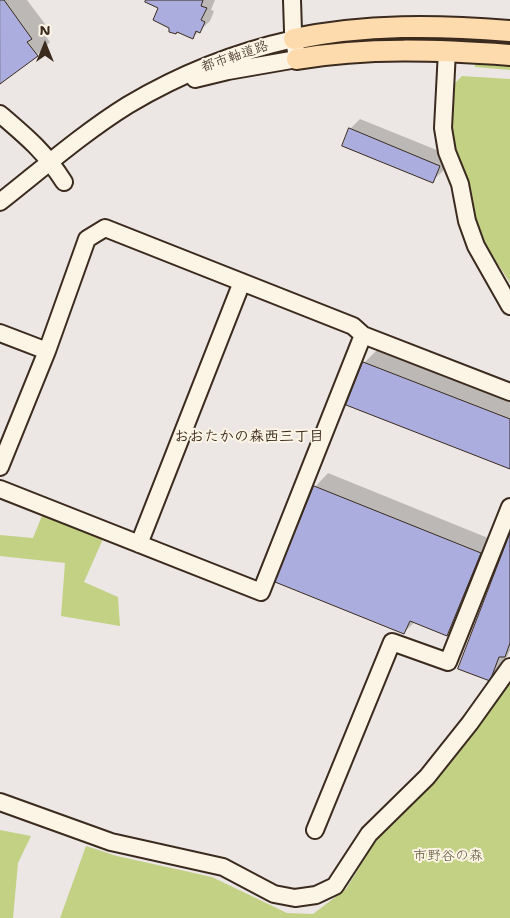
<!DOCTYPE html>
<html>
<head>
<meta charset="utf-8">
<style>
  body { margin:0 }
  #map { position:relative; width:510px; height:918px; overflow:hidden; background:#ece7e4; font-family:"Shantell Sans",sans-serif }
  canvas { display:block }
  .north { position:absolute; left:20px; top:20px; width:50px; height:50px; -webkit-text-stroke:4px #fcf5e5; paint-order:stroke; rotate:0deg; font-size:14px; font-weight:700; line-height:20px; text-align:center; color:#3b2a1e }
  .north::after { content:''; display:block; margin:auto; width:18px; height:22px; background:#3b2a1e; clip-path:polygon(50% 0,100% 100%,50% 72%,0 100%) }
</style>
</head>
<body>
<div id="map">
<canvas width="510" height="918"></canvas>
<div class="north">N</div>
</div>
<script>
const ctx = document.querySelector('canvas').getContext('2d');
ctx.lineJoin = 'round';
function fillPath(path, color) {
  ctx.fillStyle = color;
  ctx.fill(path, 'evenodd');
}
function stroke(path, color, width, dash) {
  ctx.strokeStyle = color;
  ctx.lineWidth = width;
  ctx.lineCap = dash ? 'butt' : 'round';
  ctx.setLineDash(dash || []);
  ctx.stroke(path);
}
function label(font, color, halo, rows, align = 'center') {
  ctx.font = font + ' "Shantell Sans","Klee One",sans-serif';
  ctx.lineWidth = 4;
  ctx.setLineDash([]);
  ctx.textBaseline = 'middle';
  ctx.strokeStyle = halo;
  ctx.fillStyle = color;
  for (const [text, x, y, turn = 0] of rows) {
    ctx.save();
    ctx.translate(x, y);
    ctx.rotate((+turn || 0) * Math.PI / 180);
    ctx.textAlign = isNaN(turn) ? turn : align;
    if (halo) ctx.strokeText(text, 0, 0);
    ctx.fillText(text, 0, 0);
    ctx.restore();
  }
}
fillPath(new Path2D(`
  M440,35L510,39V48C474,45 438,39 402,37V36Z
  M475,63L510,66V70L475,67Z
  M462,76L510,79V283L487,247L477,221L464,171L452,144L450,132L455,83Z
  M43,513L103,539L84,582L118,597L120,626L61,616L65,563L0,556V535L33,538Z
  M510,682V918H60L86,846L117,856L212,877L287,913L313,914L346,889L373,845L390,823L432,783L453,758Z
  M0,830L31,836L18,863L13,918H0Z`), '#c3d185');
fillPath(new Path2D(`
  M0,0H27L45,24L40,29L50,42L37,55L0,82Z
  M147,0H215L211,10L214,11L210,21L193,37L160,7Z
  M360,119L449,155L443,171L432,181L350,129Z
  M378,349L510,401V468L364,363Z
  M328,473L493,540L460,621L447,634L415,622L404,632L315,487Z
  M510,536V650L503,666L490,680Z`), '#0003');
const building = new Path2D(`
  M0,0H4L32,39L27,42L38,56L0,84Z
  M146,0H203L201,6L207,8L201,20L205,22L200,33L196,31L193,39L177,32L176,34L169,32V28L153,20L158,8L145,2Z
  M349,128L440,166L433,183L342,146Z
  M363,362L510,419V469L346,405Z
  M314,486L481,553L447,636L410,621L404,634L275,582Z
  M510,533V643L505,657H499L490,681L458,669Z`);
fillPath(building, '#aaadde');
stroke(building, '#3b2a1e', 1);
const minor = new Path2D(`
  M447,51L443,128L447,152L460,184L467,221L476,246L510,306
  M195,79L228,71L297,59L293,31L292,0
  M0,114C27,137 45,152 64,182
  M0,202C42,169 83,133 128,105C180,74 235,52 294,39
  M0,333L47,351L0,467
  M47,351L87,239L105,228L353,326L363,335
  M0,489L261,592L363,335L510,392
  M139,544L242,282
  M0,802L111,842L223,867L274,894L295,898L316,895L335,886L369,834L427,777L470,723L510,667
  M315,830L392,642L448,662L510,507`);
const major = new Path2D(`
  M294,39C366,24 437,25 510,31
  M297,59C368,47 438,50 510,55`);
stroke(minor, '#3b2a1e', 20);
stroke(major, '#3b2a1e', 24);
stroke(minor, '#fcf5e5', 16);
stroke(major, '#fedbac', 20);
label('14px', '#3b2a1e', '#fcf5e5', [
  ["都市軸道路",235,57,-19]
]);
label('14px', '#5d5438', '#fcf5e5', [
  ["市野谷の森",448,856]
]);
label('bold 15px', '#3b2a1e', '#fcf5e5', [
  ["おおたかの森西三丁目",249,437]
]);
</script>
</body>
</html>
